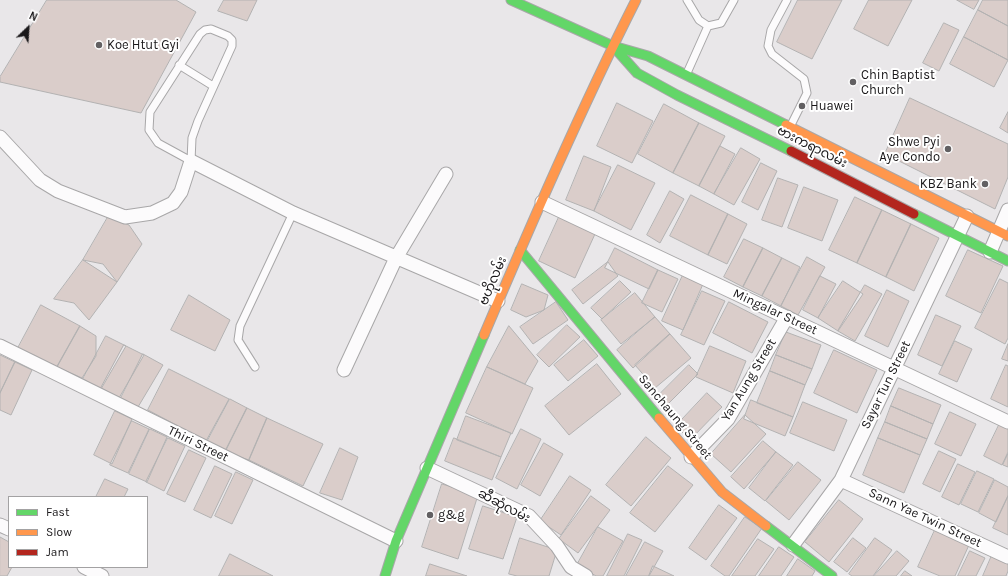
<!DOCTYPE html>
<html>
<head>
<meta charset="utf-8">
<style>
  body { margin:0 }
  #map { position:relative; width:1008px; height:576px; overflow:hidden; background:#e9e7e9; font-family:Karla,sans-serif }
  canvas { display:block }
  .legend { position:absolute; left:8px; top:496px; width:140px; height:72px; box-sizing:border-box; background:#fff; border:1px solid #a3a2a3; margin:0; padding:5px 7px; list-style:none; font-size:12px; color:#191719 }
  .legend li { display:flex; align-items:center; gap:8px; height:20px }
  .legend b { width:20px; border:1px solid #a3a2a3 }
  .north { position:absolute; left:8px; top:8px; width:40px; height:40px; -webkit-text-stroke:3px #fff; paint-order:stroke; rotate:25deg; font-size:11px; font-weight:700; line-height:16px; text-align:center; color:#191719 }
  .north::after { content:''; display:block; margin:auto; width:14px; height:18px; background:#191719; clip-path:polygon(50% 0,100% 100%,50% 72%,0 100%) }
</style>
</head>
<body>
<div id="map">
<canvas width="1008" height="576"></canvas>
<ul class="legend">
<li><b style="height:5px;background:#63d668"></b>Fast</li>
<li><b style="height:5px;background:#ff974d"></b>Slow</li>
<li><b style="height:5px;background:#b3261e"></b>Jam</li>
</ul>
<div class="north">N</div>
</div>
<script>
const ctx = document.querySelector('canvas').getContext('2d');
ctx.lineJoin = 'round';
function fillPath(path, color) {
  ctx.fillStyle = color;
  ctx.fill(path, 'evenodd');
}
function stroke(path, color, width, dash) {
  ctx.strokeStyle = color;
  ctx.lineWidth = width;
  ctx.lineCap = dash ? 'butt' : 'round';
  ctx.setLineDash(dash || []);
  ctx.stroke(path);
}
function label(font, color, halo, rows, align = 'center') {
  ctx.font = font + ' Karla,"Noto Sans Myanmar",sans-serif';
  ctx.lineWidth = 4;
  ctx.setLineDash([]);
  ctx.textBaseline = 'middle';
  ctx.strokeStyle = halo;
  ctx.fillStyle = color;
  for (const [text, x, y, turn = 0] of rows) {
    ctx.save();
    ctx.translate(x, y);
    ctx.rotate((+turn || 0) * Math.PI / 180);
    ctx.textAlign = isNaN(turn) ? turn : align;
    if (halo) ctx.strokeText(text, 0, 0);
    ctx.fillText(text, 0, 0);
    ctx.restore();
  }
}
const building = new Path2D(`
  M47,0H176L196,12L141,113L0,82V77Z
  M224,0H257L247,21L218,11Z
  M798,0H842L812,59L777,42Z
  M869,0H912L888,46L854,29Z
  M957,0H979L974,9Z
  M983,0H1008V26L978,10Z
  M978,10L1008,26V60L964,37Z
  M944,23L959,30L939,71L923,63Z
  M964,37L1008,60L994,87L950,64Z
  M910,98L1008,144V177L995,209L885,154Z
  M617,103L653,121L632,163L597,146Z
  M664,104L699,123L673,173L638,154Z
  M1008,112V133L1000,128Z
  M699,123L725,136L699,186L673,173Z
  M720,146L735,154L714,194L699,186Z
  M741,148L760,159L734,205L714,194Z
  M584,156L611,167L594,211L566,200Z
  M761,163L777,171L758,210L742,202Z
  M618,165L655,183L631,230L594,211Z
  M778,178L798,185L782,227L762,220Z
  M804,187L838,200L822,241L788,228Z
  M670,191L684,199L660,243L647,235Z
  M691,195L728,214L708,255L670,236Z
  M855,197L882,210L857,263L829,250Z
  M882,210L911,224L886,277L857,263Z
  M728,214L747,224L727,264L708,255Z
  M108,217L129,225L142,244L117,282L103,264L83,260Z
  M559,217L595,234L575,278L539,261Z
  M911,224L939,238L914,291L886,277Z
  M744,239L763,248L743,287L724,277Z
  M615,248L658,270L649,289L605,268Z
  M763,248L782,258L762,296L743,287Z
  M968,250L1003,266L981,313L946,296Z
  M807,257L825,267L798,315L781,306Z
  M782,258L800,267L781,306L762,296Z
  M83,260L117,282L89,320L74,303L54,299Z
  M608,262L618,276L583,304L572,290Z
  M658,270L678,279L662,312L642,303Z
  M683,275L703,284L683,330L662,321Z
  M820,276L836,284L818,318L803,310Z
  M1000,279L1008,283V338L1005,344L975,328Z
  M620,281L631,292L602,319L591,308Z
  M843,281L863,294L838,331L818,318Z
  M522,284L548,295L544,310L526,317L511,310Z
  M865,285L882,294L855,341L838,331Z
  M887,290L909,301L888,347L865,336Z
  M702,291L725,301L704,345L681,335Z
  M635,293L655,317L621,344L601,320Z
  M189,295L230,320L215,351L171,330Z
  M556,302L568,320L533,344L520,327Z
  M729,302L768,322L752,353L713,333Z
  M41,305L80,326L57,367L18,348Z
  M936,315L961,326L942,366L918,355Z
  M655,317L670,334L633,368L617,350Z
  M567,325L580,337L549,367L537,355Z
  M80,326L96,336V356L82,378L57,367Z
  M509,326L538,361L525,384L487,367Z
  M786,332L821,345L812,369L776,355Z
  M670,334L691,358L655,388L635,365Z
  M106,336L126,346L101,389L83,379Z
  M584,340L598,356L568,381L554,365Z
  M955,341L972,349L957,382L939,374Z
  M1008,344V361L1002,359Z
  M124,345L144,355L119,398L101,388Z
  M710,346L746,361L733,393L696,377Z
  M834,350L877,370L857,413L814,393Z
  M143,354L163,365L138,407L121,398Z
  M0,355L15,362L0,393Z
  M776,355L812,369L805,385L770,371Z
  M15,362L32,370L11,415L0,410V393Z
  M597,364L621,394L569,435L545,406Z
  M689,365L698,374L665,407L656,398Z
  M1006,365L1008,366V407L991,399Z
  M487,367L533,388L512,434L466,413Z
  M169,369L229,399L206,441L148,410Z
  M770,371L805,385L793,417L757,403Z
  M899,388L941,405L933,424L891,406Z
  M707,393L722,407L690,440L676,426Z
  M230,399L247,408L225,452L207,442Z
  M751,400L793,417L785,436L744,419Z
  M803,402L847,420L834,451L790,433Z
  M891,406L933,424L927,439L885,422Z
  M247,408L267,418L249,460L225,452Z
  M115,411L132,419L112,464L94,455Z
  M950,412L976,424L961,456L935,444Z
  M745,415L766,434L731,472L711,454Z
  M466,416L511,433L501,457L457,440Z
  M267,418L323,444L303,486L249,460Z
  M132,421L149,429L128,473L110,465Z
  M885,422L927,439L920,455L878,438Z
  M1000,423L1008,427V452L1002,465L984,456Z
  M150,429L167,437L147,482L129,474Z
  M521,429L541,439L517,489L496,478Z
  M646,437L671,458L631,506L606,485Z
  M168,438L185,446L164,491L146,482Z
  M454,438L501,457L492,480L445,461Z
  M878,438L920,455L904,493L863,475Z
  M763,441L776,452L744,489L731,477Z
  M544,443L563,454L540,496L521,485Z
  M340,448L358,457L342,500L320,493Z
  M189,450L206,458L185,502L167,494Z
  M939,451L956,459L940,492L923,484Z
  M776,452L793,465L765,501L749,488Z
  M1008,454V467L1003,465Z
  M798,462L821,480L789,520L766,501Z
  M958,464L975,472L959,505L942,497Z
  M215,466L232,474L211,518L194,510Z
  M668,466L693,485L655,532L630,513Z
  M977,471L994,479L978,512L961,504Z
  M236,472L253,480L232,524L215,516Z
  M570,476L591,490L561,535L540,521Z
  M105,479L128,489L124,497H96Z
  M995,480L1008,487V496L996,522L979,513Z
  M442,484L478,495L458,559L422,547Z
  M591,496L610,510L578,553L559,539Z
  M1008,496V535L993,528Z
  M839,500L863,519L829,562L805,542Z
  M719,505L737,518L706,560L689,548Z
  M483,506L517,517L503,559L469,549Z
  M745,517L762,528L729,576H725L711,566Z
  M598,527L623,541L603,576H596L577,565Z
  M935,530L969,545L955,576H940L918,567Z
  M628,534L642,540L624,576H607Z
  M0,537L9,542V567H12L7,576H0Z
  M520,538L557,550L549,576H517L509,574Z
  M853,538L866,548L847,572L834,562Z
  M875,538L892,550L873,576H852L849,574Z
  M758,539L774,549L755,576H732Z
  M645,542L663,551L649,576H626Z
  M779,547L794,557L781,576H759Z
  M897,551L909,561L896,576H874Z
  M970,551L985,558L976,576H958Z
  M993,553L1008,560V571L1006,576H983Z
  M230,554L273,576H219Z
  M798,559L815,571L812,576H787Z
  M430,564L467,576H426Z
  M653,566L674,576H649Z
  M905,571L912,576H901Z`);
fillPath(building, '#dacdca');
stroke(building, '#b3b2b2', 1);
const lane = new Path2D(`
  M687,0L699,20L708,26L721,23L734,0
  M787,0L771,30L768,46L772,54L804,79L807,93L791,125
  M211,29L228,36L232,40V46L198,121L192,138L191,161L158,143L149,130L150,112L200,34L205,30Z
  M179,65L213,86
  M687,73L708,26
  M255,367L238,340L240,326L293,213`);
const street = new Path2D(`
  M0,137L40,180L58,191L125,217L152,213L173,203L181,192L191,161L293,213L498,301
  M542,202L1008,422
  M990,252L1008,210
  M0,346L396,541
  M344,370L396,258L446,174
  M691,457L728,419L787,317
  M427,468L529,516L557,546L571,567L586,576
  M841,480L1008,557
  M0,525L9,529
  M793,545L841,480L967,216
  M84,567L102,576`);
const fast = new Path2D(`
  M511,0L613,46L648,56L786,125
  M613,46L637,73L677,95L791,151
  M914,214L1008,261
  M520,250L659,418
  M766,526L832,576
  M385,576L396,541L484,335`);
const slow = new Path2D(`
  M786,125L1008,236
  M484,335C532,222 581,109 636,0
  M659,418L722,492L766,526`);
const jam = new Path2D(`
  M791,151L914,214`);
stroke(lane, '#a8a7a8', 9);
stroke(street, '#a8a7a8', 15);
stroke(fast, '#a8a7a8', 11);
stroke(slow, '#a8a7a8', 11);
stroke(jam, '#a8a7a8', 11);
stroke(lane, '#fcfbfc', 7);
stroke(street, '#fcfbfc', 13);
stroke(fast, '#63d668', 9);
stroke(slow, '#ff974d', 9);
stroke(jam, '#b3261e', 9);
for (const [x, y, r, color] of [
  [99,45,4,"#626062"],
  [853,82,4,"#626062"],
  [802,106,4,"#626062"],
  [948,149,4,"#626062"],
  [985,184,4,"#626062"],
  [430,515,4,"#626062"]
]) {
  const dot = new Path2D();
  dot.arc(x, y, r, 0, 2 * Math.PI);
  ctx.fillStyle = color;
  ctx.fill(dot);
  stroke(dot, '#fff', 1.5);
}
label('13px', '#191719', '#fff', [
  ["Koe Htut Gyi",107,45],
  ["Chin Baptist",861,75],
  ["Church",861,90],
  ["Huawei",810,106],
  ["Shwe Pyi",940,142,"right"],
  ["Aye Condo",940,157,"right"],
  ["KBZ Bank",977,184,"right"],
  ["g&g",438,515]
], 'left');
label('13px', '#191719', '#fff', [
  ["ဗားကရာလမ်း",812,147,27],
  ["ဗဟိုလမ်း",493,281,-67],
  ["Mingalar Street",775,312,25],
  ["Yan Aung Street",749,380,-59],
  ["Sayar Tun Street",886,385,-64],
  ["Sanchaung Street",675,417,50],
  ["Thiri Street",198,444,26],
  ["ဆီဆုံလမ်း",504,506,28],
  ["Sann Yae Twin Street",925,518,25]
]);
</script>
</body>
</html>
